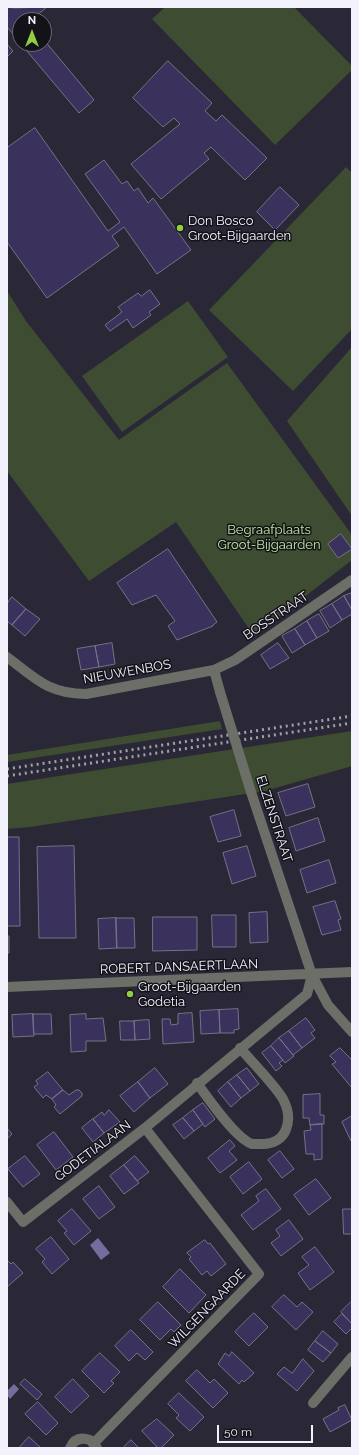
<!DOCTYPE html>
<html>
<head>
<meta charset="utf-8">
<style>
  body { margin:0 }
  #map { position:relative; width:359px; height:1455px; overflow:hidden; background:#2a2837; font-family:Raleway,sans-serif }
  canvas { display:block }
  .frame { position:absolute; inset:0; border:8px solid #f2f1fc; pointer-events:none }
  .north { position:absolute; left:12px; top:12px; width:40px; height:40px; box-sizing:border-box; background:#131219; border:1px solid #6c6b74; border-radius:50%; rotate:0deg; font-size:11px; font-weight:700; line-height:16px; text-align:center; color:#f2f1fc }
  .north::after { content:''; display:block; margin:auto; width:14px; height:18px; background:#90cd40; clip-path:polygon(50% 0,100% 100%,50% 72%,0 100%) }
  .scale { position:absolute; left:217px; top:1425px; width:96px; height:18px; box-sizing:border-box; border:2px solid #f2f1fc; border-top:0; padding-left:5px; font-size:12px; line-height:14px; white-space:nowrap; color:#f2f1fc; -webkit-text-stroke:3px #131219; paint-order:stroke }
</style>
</head>
<body>
<div id="map">
<canvas width="359" height="1455"></canvas>
<div class="frame"></div>
<div class="north">N</div>
<div class="scale">50 m</div>
</div>
<script>
const ctx = document.querySelector('canvas').getContext('2d');
ctx.lineJoin = 'round';
function fillPath(path, color) {
  ctx.fillStyle = color;
  ctx.fill(path, 'evenodd');
}
function stroke(path, color, width, dash) {
  ctx.strokeStyle = color;
  ctx.lineWidth = width;
  ctx.lineCap = dash ? 'butt' : 'round';
  ctx.setLineDash(dash || []);
  ctx.stroke(path);
}
function label(font, color, halo, rows, align = 'center') {
  ctx.font = font + ' Raleway,sans-serif';
  ctx.lineWidth = 3;
  ctx.setLineDash([]);
  ctx.textBaseline = 'middle';
  ctx.strokeStyle = halo;
  ctx.fillStyle = color;
  for (const [text, x, y, turn = 0] of rows) {
    ctx.save();
    ctx.translate(x, y);
    ctx.rotate((+turn || 0) * Math.PI / 180);
    ctx.textAlign = isNaN(turn) ? turn : align;
    if (halo) ctx.strokeText(text, 0, 0);
    ctx.fillText(text, 0, 0);
    ctx.restore();
  }
}
fillPath(new Path2D(`
  M165,7H294L352,66V70L275,145L152,19Z
  M346,167L352,173V329L293,391L209,310Z
  M7,291L26,321L119,440L227,363L352,535V560L254,636L176,522L89,581L7,471Z
  M188,301L228,357L122,432L82,376Z
  M352,347V516L287,421Z
  M220,721L222,729L7,762V755Z
  M352,731V766L265,791L30,827L7,829V784Z`), '#3e4c31');
fillPath(new Path2D(`
  M98,1238L110,1253L101,1260L90,1245Z
  M14,1384L19,1389L10,1399L7,1395V1391Z`), '#746d9d');
const building = new Path2D(`
  M7,7L14,8L47,7L31,20H20V42L7,27Z
  M44,40L94,100L79,113L21,44H44Z
  M7,44L13,51L7,57Z
  M168,61L212,103L205,111L216,121L222,115L267,158L245,180L211,147L204,153L209,159L161,199L131,164L180,124L174,118L163,127L133,98Z
  M35,128L108,231L120,222L85,174L104,160L122,184L127,181L134,191L138,188L148,203L153,198L191,250L157,274L124,227L112,236L119,246L47,298L7,242V148Z
  M280,187L299,205L275,230L257,212Z
  M150,290L160,304L149,312L151,315L133,328L127,319L110,331L105,325L122,312L118,307L138,293L141,296Z
  M341,534L352,549L338,558L328,544Z
  M168,549L217,622L213,625V626L177,640L168,626L175,621L156,595L132,605L117,583Z
  M352,593V610L344,596Z
  M344,596L352,610V614L342,620L332,604Z
  M12,597L26,609L12,625L7,621V604Z
  M332,604L342,620L330,628L320,611Z
  M26,609L40,619L25,636L12,625Z
  M319,614L329,631L317,638L307,621Z
  M307,621L317,638L305,645L295,629Z
  M295,629L305,645L292,653L282,636Z
  M112,643L115,664L99,667L95,646Z
  M278,643L289,658L270,669L261,655Z
  M95,646L99,667L81,670L77,649Z
  M308,784L315,807L286,816L278,793Z
  M234,810L241,836L218,842L210,817Z
  M318,818L325,841L296,851L289,828Z
  M7,837H19L20,926H7Z
  M74,846L76,938H39L37,847Z
  M247,846L256,876L232,884L223,853Z
  M329,860L336,883L307,893L300,870Z
  M335,901L341,919L338,920L341,930L322,935L313,907Z
  M267,912L268,942L250,943L249,913Z
  M212,915H236V947H213Z
  M153,917H197V950L153,951Z
  M116,918H134L135,948H117Z
  M116,918L117,948L99,949L98,919Z
  M7,936H9V953H7Z
  M238,1009L239,1029L234,1030V1033H220L219,1010Z
  M219,1010L220,1033L201,1034L200,1011Z
  M192,1013L194,1042L163,1044L162,1019H170L171,1025L178,1024V1014Z
  M33,1014H51L52,1034H34Z
  M33,1014L34,1036L13,1037L12,1015Z
  M86,1014V1019L103,1018L106,1041H86V1051L71,1052L70,1015Z
  M306,1018L315,1030L311,1033L315,1038L302,1048L289,1031Z
  M149,1020L150,1039L135,1040L134,1021Z
  M120,1021H134L135,1040H121Z
  M289,1031L302,1048L293,1055L279,1038Z
  M279,1038L294,1056L285,1063L271,1046Z
  M271,1046L283,1060L279,1063L282,1066L276,1071L262,1053Z
  M340,1048L352,1060V1088L332,1064L336,1062L330,1056Z
  M155,1068L168,1084L150,1098L138,1082Z
  M247,1068L259,1084L250,1091L237,1075Z
  M48,1072L63,1090L52,1099L46,1095L43,1098L34,1087L38,1084L36,1081Z
  M237,1075L250,1091L241,1098L228,1082Z
  M138,1082L150,1098L134,1112L120,1096Z
  M228,1082L241,1098L231,1107L218,1091Z
  M63,1090L69,1095L76,1090H79L82,1093V1096L60,1114L54,1107L56,1105L52,1099Z
  M320,1094V1115H324V1124L310,1125L309,1118H303V1095Z
  M203,1103L215,1119L205,1127L193,1110Z
  M109,1110L120,1122L104,1133L93,1119L102,1112L104,1115Z
  M193,1110L203,1124L194,1131L183,1118Z
  M352,1116V1140L351,1141L342,1122Z
  M183,1118L194,1131L184,1139L173,1125Z
  M93,1119L104,1133L93,1142L82,1128Z
  M322,1124V1159L314,1160V1154H306L304,1131L311,1130L310,1125Z
  M7,1128L12,1134L7,1139Z
  M54,1132L73,1157L56,1170L37,1145Z
  M230,1140L235,1146L229,1151L237,1160L220,1173L208,1158Z
  M280,1151L294,1169L282,1178L268,1160Z
  M25,1156L40,1174L23,1187L8,1169Z
  M135,1156L149,1172L137,1181L124,1165Z
  M249,1162L262,1179L243,1194L230,1177Z
  M124,1165L139,1183L124,1194L110,1176Z
  M316,1179L331,1198L309,1215L294,1195Z
  M99,1186L115,1207L99,1219L83,1199Z
  M266,1189L281,1209L253,1230L241,1215L259,1201L256,1196Z
  M72,1209L91,1231L74,1245L64,1233L67,1231L58,1221Z
  M343,1209H352V1234H344Z
  M289,1220L303,1239L281,1256L271,1243L280,1236L276,1230Z
  M51,1237L69,1259L52,1274L42,1262L45,1259L36,1249Z
  M205,1240L208,1244L210,1243L226,1264L211,1276L207,1271L202,1275L189,1259L191,1257L187,1253Z
  M315,1247L334,1272L310,1290L298,1273L309,1265L302,1257Z
  M7,1260L11,1264L13,1262L23,1273L7,1287Z
  M180,1269L206,1295L189,1313L163,1287Z
  M284,1295L297,1307L302,1302L313,1312L296,1330L272,1307Z
  M158,1302L181,1325L174,1332L171,1329L160,1340L140,1320Z
  M351,1302L352,1303V1324L341,1312Z
  M254,1313L268,1327L249,1346L235,1332Z
  M342,1314L352,1324V1328L346,1334L334,1322Z
  M131,1330L153,1352L145,1360L137,1353L129,1361L115,1346Z
  M323,1331L338,1344L331,1353L315,1341Z
  M315,1341L331,1353L323,1362L308,1350Z
  M232,1352L254,1373L244,1382L242,1380L239,1384L218,1364L225,1353L229,1356Z
  M100,1353L120,1372L111,1381L114,1383L104,1393L82,1371Z
  M303,1359L314,1371L297,1391L277,1374L284,1367L292,1373Z
  M197,1370L210,1383L214,1379L228,1393L213,1408L186,1381Z
  M25,1379L42,1394L37,1400L20,1384Z
  M73,1379L89,1396L71,1413L55,1397Z
  M179,1393L204,1417L190,1431L176,1418L179,1415L168,1404Z
  M38,1402L58,1423L46,1435L25,1414Z
  M345,1405L352,1420L330,1432L323,1419L339,1410L338,1408Z
  M157,1419L174,1435L161,1448H158L142,1431Z
  M29,1437L41,1448H19Z
  M131,1440L139,1448H123Z`);
fillPath(building, '#3a325d');
stroke(building, '#747285', 1);
stroke(new Path2D(`
  M7,657C35,678 48,694 86,694L214,670L235,660L352,580
  M214,670L220,692
  M251,792L312,975L328,1005L352,1032
  M7,987L352,972
  M197,1083C208,1098 235,1138 252,1144C254,1144 258,1144 261,1144C287,1145 294,1120 283,1099C275,1085 252,1062 240,1048
  M7,1202L23,1222L145,1128L307,994L312,975
  M313,1403L352,1357
  M94,1443L259,1274L145,1128
  M70,1448C74,1439 81,1437 90,1440L97,1448`), '#6b6f67', 10);
stroke(new Path2D(`
  M7,769L352,716
  M7,776L352,723`), '#a19fac', 3, [2, 4]);
stroke(new Path2D(`
  M220,692L251,792`), '#6b6f67', 10);
for (const [x, y, r, color] of [
  [180,228,4,"#90cd40"],
  [130,994,4,"#90cd40"]
]) {
  const dot = new Path2D();
  dot.arc(x, y, r, 0, 2 * Math.PI);
  ctx.fillStyle = color;
  ctx.fill(dot);
  stroke(dot, '#131219', 1.5);
}
label('13px', '#f2f1fc', '#131219', [
  ["Don Bosco",188,221],
  ["Groot-Bijgaarden",188,236],
  ["Groot-Bijgaarden",138,987],
  ["Godetia",138,1002]
], 'left');
label('13px', '#c1e69d', '#131219', [
  ["Begraafplaats",269,530],
  ["Groot-Bijgaarden",269,545]
]);
label('13px', '#f2f1fc', '#131219', [
  ["BOSSTRAAT",276,616,-34],
  ["NIEUWENBOS",127,672,-10],
  ["ELZENSTRAAT",274,819,72],
  ["ROBERT DANSAERTLAAN",179,967,-2],
  ["GODETIALAAN",93,1151,-37],
  ["WILGENGAARDE",207,1309,-46]
]);
</script>
</body>
</html>
